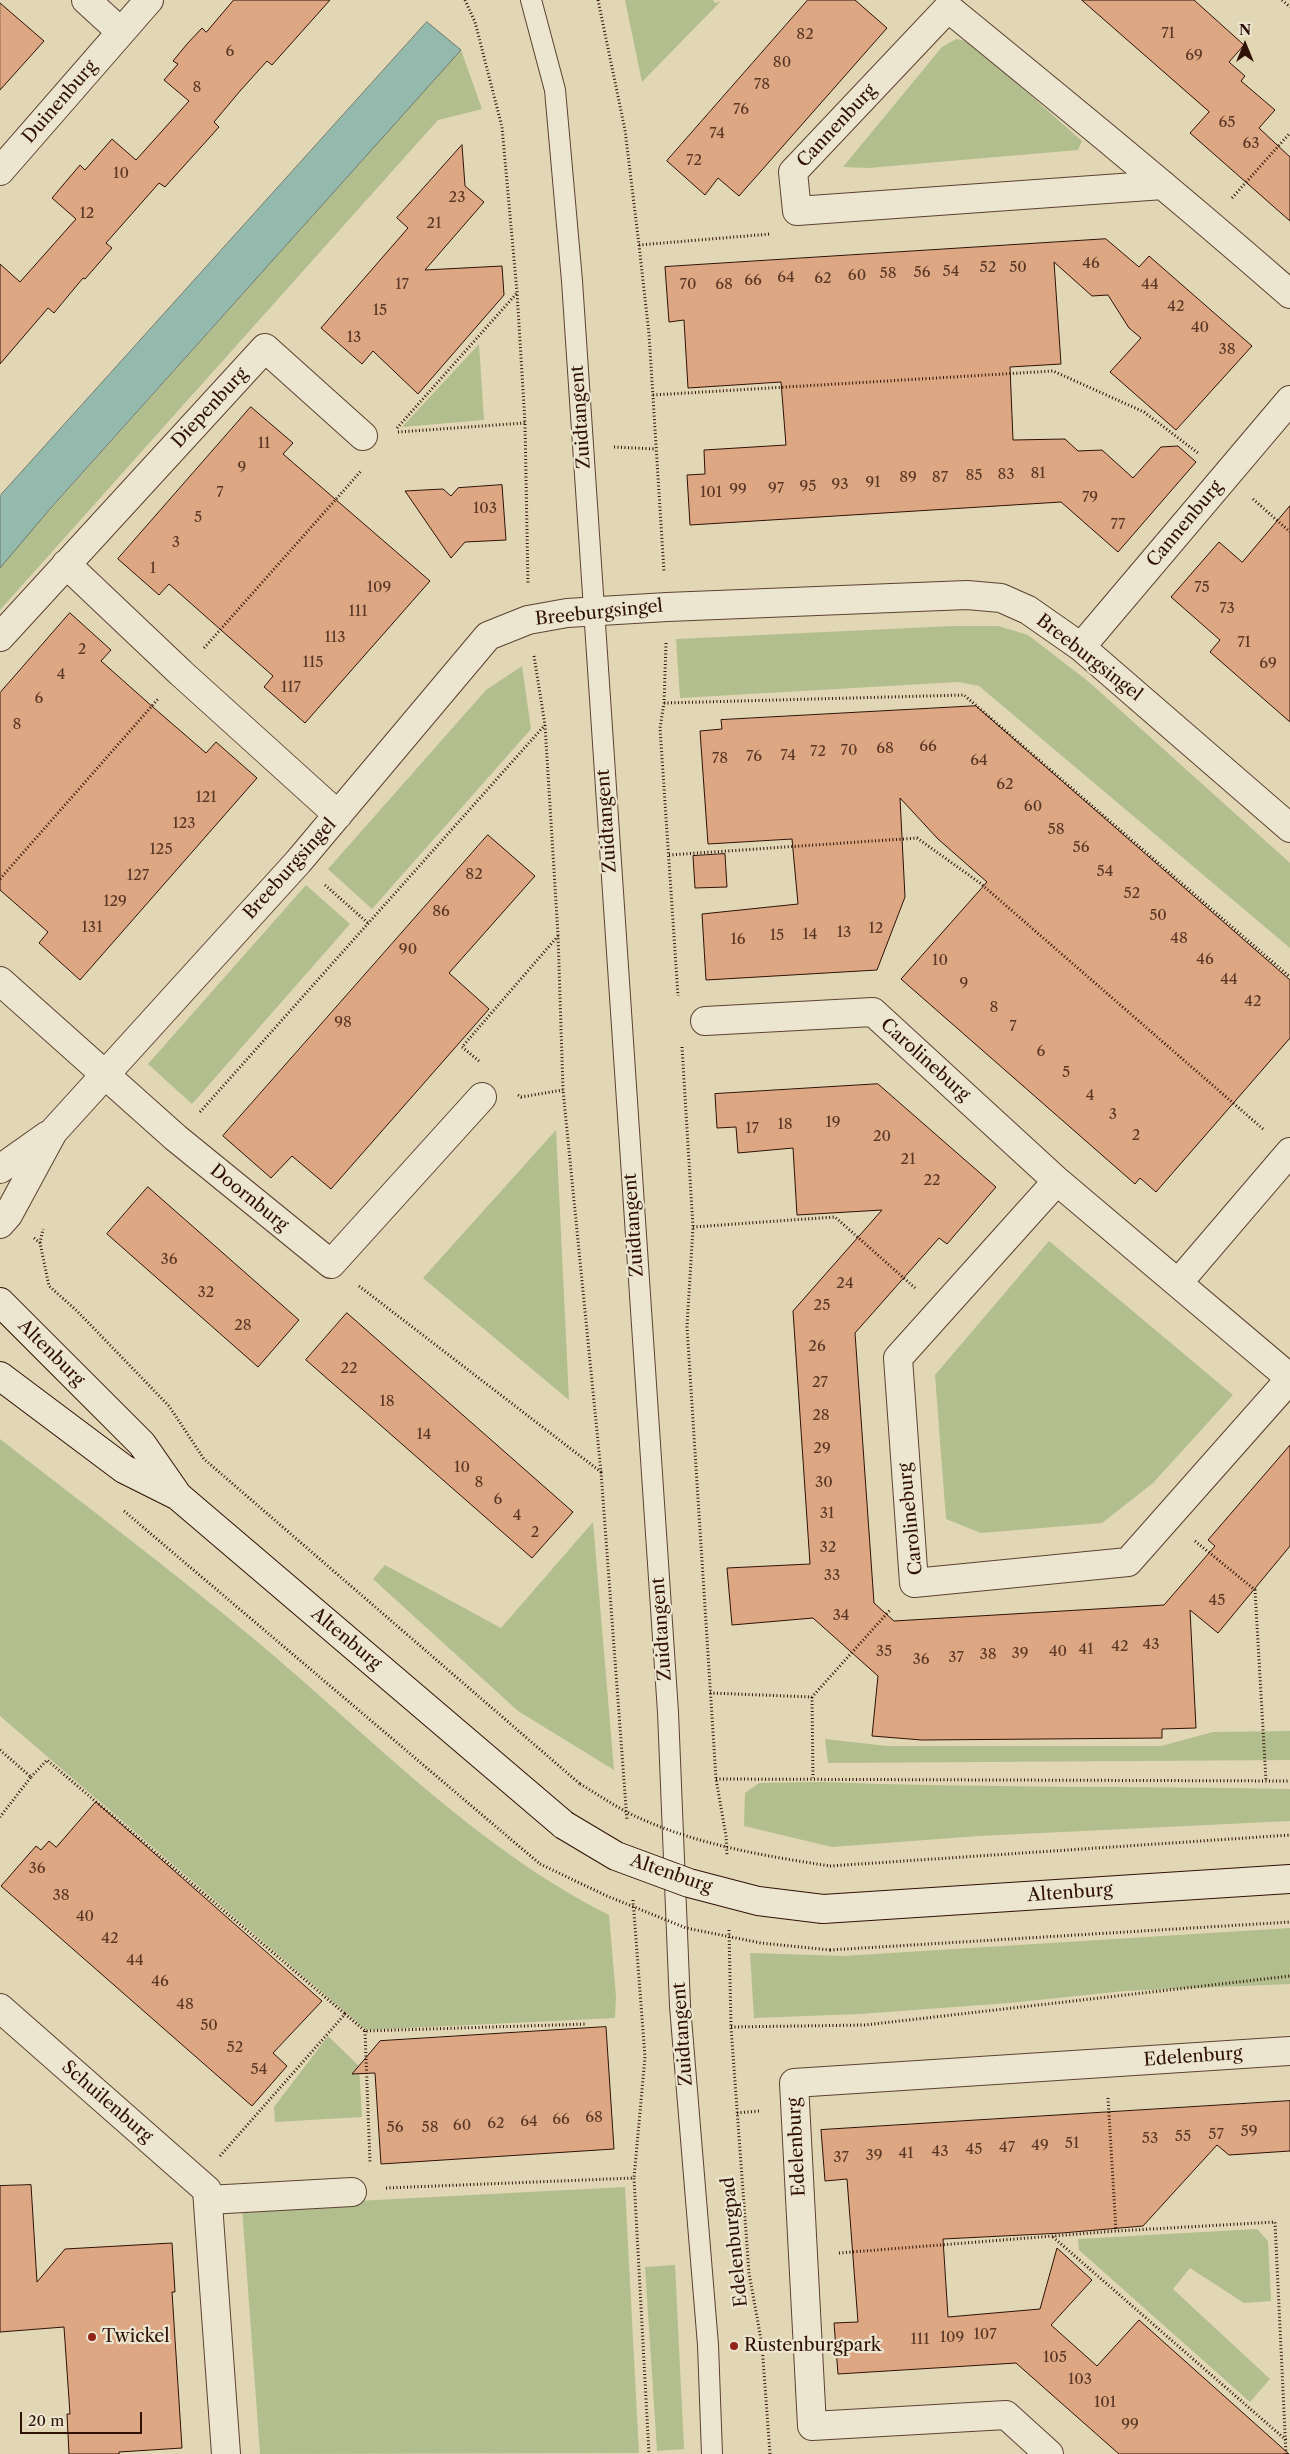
<!DOCTYPE html>
<html>
<head>
<meta charset="utf-8">
<style>
  body { margin:0 }
  #map { position:relative; width:1290px; height:2454px; overflow:hidden; background:#e1d7b5; font-family:"Libre Caslon Text",serif }
  canvas { display:block }
  .north { position:absolute; left:1220px; top:20px; width:50px; height:50px; -webkit-text-stroke:4px #ece5cf; paint-order:stroke; rotate:0deg; font-size:14px; font-weight:700; line-height:20px; text-align:center; color:#2f1106 }
  .north::after { content:''; display:block; margin:auto; width:18px; height:22px; background:#2f1106; clip-path:polygon(50% 0,100% 100%,50% 72%,0 100%) }
  .scale { position:absolute; left:20px; top:2412px; width:122px; height:22px; box-sizing:border-box; border:2px solid #2f1106; border-top:0; padding-left:6px; font-size:15px; line-height:18px; white-space:nowrap; color:#2f1106; -webkit-text-stroke:4px #ece5cf; paint-order:stroke }
</style>
</head>
<body>
<div id="map">
<canvas width="1290" height="2454"></canvas>
<div class="north">N</div>
<div class="scale">20 m</div>
</div>
<script>
const ctx = document.querySelector('canvas').getContext('2d');
ctx.lineJoin = 'round';
function fillPath(path, color) {
  ctx.fillStyle = color;
  ctx.fill(path, 'evenodd');
}
function stroke(path, color, width, dash) {
  ctx.strokeStyle = color;
  ctx.lineWidth = width;
  ctx.lineCap = dash ? 'butt' : 'round';
  ctx.setLineDash(dash || []);
  ctx.stroke(path);
}
function label(font, color, halo, rows, align = 'center') {
  ctx.font = font + ' "Libre Caslon Text",serif';
  ctx.lineWidth = 4.5;
  ctx.setLineDash([]);
  ctx.textBaseline = 'middle';
  ctx.strokeStyle = halo;
  ctx.fillStyle = color;
  for (const [text, x, y, turn = 0] of rows) {
    ctx.save();
    ctx.translate(x, y);
    ctx.rotate((+turn || 0) * Math.PI / 180);
    ctx.textAlign = isNaN(turn) ? turn : align;
    if (halo) ctx.strokeText(text, 0, 0);
    ctx.fillText(text, 0, 0);
    ctx.restore();
  }
}
fillPath(new Path2D(`
  M625,0H713L715,3L721,1L642,82Z
  M956,39L969,41L1082,141L1078,150L868,168L843,167L942,47Z
  M461,50L482,109L438,120L0,610V566Z
  M479,344L484,420L402,427Z
  M953,626H998L1028,635L1089,682L1290,863V948L979,686L958,682L680,698L676,639Z
  M522,666L531,729L372,909L328,869L486,690Z
  M306,885L350,924L192,1104L148,1064Z
  M556,1130L569,1400L423,1278Z
  M1049,1241L1233,1395L1153,1483L1102,1523L981,1533L946,1519L935,1375Z
  M0,1439C85,1505 171,1570 254,1639C368,1734 474,1847 609,1915L616,1997L615,2018L366,2030L0,1716Z
  M593,1522L614,1770L518,1711L373,1579L385,1565L501,1628Z
  M1290,1731V1760L828,1763L825,1739L887,1746H1161L1213,1732Z
  M823,1782C978,1788 1134,1786 1290,1789V1821L979,1836L832,1847L744,1826L745,1793L759,1783Z
  M1290,1928V1984L1125,1991L1009,2003L860,2014L754,2018L750,1953L843,1956Z
  M328,2036L359,2066L362,2117L275,2122L274,2107Z
  M625,2187L639,2453L260,2454L242,2207Z
  M1257,2229L1268,2241L1271,2301L1244,2303L1190,2268L1173,2289L1270,2379L1250,2402L1079,2250L1078,2239Z
  M675,2265L684,2449L657,2451L645,2267Z`), '#b2be8e');
const water = new Path2D(`
  M427,22L461,50L50,509L0,568V496Z`);
fillPath(water, '#94baae');
stroke(water, '#6c766b', 1);
const building = new Path2D(`
  M234,0H330L272,65L267,61L240,91L214,122L219,127L165,187L159,183L106,243L112,248L85,279L83,278L54,313L48,308L0,364V264L20,282L76,219L52,198L80,165L85,170L112,139L136,160L189,101L164,80L178,64L173,61L187,44L202,28L206,32Z
  M808,0H855L887,28L739,196L718,178L705,195L667,161Z
  M1082,0H1194L1244,45L1229,62L1245,76L1241,81L1275,110L1259,128L1290,157V221L1190,133L1209,112Z
  M0,3L44,41L0,90Z
  M462,145L465,186L484,202L425,270L502,266L504,295L418,394L373,351L362,364L321,328L408,228L397,218Z
  M1106,239L1139,267L1149,256L1252,346L1176,430L1110,372L1141,338L1129,328L1108,295L1092,296L1054,262L1061,364L1010,367L1013,440L1065,439L1078,451L1102,450L1133,478L1161,447L1178,446L1196,462L1118,552L1061,502L690,525L687,475L705,474L704,450L786,445L781,382L688,388L684,320L669,322L665,267Z
  M251,407L293,443L283,454L430,581L305,723L264,687L273,676L169,584L159,595L118,559Z
  M502,485L506,540L465,542L451,558L405,491L443,489L451,496L458,488Z
  M1290,506V722L1210,652L1220,640L1171,597L1219,542L1242,562Z
  M70,613L111,650L101,661L154,708L206,753L216,742L257,778L80,980L39,943L48,932L0,890V693Z
  M976,706L1290,980V1038L1156,1192L1140,1178L1135,1184L901,979L987,882L938,839L900,798L905,897L877,970L706,980L702,914L798,904L792,839L708,844L700,731L722,729L721,720Z
  M488,835L535,876L449,973L489,1009L331,1189L292,1156L271,1178L223,1136Z
  M725,854L727,887L695,888L693,856Z
  M878,1084L996,1187L947,1244L939,1238L855,1333L874,1603L894,1621L1164,1605L1215,1546L1208,1540L1290,1445V1546L1218,1633L1190,1610L1196,1728L1162,1729V1738L922,1740L872,1736L878,1676L813,1618L732,1625L727,1568L810,1564L793,1311L882,1210L797,1215L793,1148L738,1153L736,1127L717,1128L715,1094Z
  M148,1187L299,1320L258,1367L107,1234Z
  M347,1313L573,1512L532,1558L306,1360Z
  M96,1802L322,2001L273,2053L287,2066L252,2106L1,1886L36,1846L41,1850L49,1841L56,1847Z
  M606,2027L614,2149L381,2164L375,2073L352,2074L380,2041Z
  M1290,2101V2151L1229,2155L1217,2145L1143,2226L1062,2233L943,2239L948,2317L1040,2309L1057,2248L1092,2280L1051,2325L1097,2366L1139,2320L1289,2454H1119L1016,2363L838,2374L834,2323L858,2322L847,2179L825,2181L821,2130Z
  M31,2185L37,2282L65,2249L172,2243L175,2292H172L182,2448L119,2452V2454H69L67,2414H70L64,2327L0,2332V2186Z`);
fillPath(building, '#dda783');
stroke(building, '#2f1106', 1);
const lane = new Path2D(`
  M531,0L555,90L572,281L668,1712L680,2006L708,2345L712,2454`);
const street = new Path2D(`
  M86,0L121,32
  M0,171L149,0
  M1163,185L797,211L793,172L948,8C1063,102 1178,196 1290,294
  M66,564L181,673L338,815
  M0,637L265,348L363,436
  M1081,647L1290,400
  M0,981L176,1138L331,1264L482,1097
  M705,1021L873,1012L1057,1181L1290,1378
  M0,1169L48,1135
  M1057,1181L898,1358L914,1583L1128,1562L1290,1379
  M0,1224L8,1215L53,1132L298,862L488,636L528,620L567,613L667,607L967,595L1001,598L1028,610L1081,647L1290,828
  M1178,1283L1290,1152
  M0,2008L207,2190L226,2454
  M208,2200L352,2192
  M1049,2454L1006,2415L812,2426L794,2083L1290,2051`);
const secondary = new Path2D(`
  M0,1302L142,1444L176,1493
  M0,1376L124,1469L178,1496L564,1825
  M823,1909L1290,1879`);
stroke(lane, '#5c4232', 22);
stroke(street, '#5c4232', 30);
stroke(secondary, '#2f1106', 30);
stroke(new Path2D(`
  M465,0L475,22L502,127L517,292L525,423L528,585
  M598,0L625,130L639,245L649,334L664,572
  M1282,0L1290,7
  M1232,198L1290,133
  M639,245L770,234
  M653,395L1053,371L1144,412L1198,453
  M397,428L517,293
  M398,432L525,423
  M614,447L656,449
  M1253,499L1290,532
  M666,643L664,703L660,728L678,996
  M204,648L361,471
  M664,703L964,695L1290,977
  M669,855L917,838L980,883L1263,1129
  M0,879L158,699
  M325,885L369,924
  M682,1047L693,1227L687,1327L716,1779L726,1836L727,1856
  M479,1061L462,1047L558,936
  M518,1095L521,1097L563,1090
  M200,1112L545,725
  M693,1227L835,1217L915,1288
  M34,1238L40,1243L49,1286L77,1311L169,1406L204,1459L580,1784
  M40,1243L43,1229
  M359,1286L601,1472L563,1090L558,935L545,725L534,656
  M601,1472L627,1821
  M124,1511L540,1864
  M1195,1541L1255,1590L1266,1781
  M710,1693L812,1697L891,1609
  M812,1697L813,1778
  M0,1750L31,1777L0,1817
  M31,1777L47,1760L345,2014
  M716,1779L1290,1781
  M830,1866L1290,1835
  M633,1900L645,2057L634,2178
  M729,1930L731,2027L749,2273L762,2345L770,2454
  M830,1950L1290,1922
  M731,2027L865,2025L1290,1976
  M365,2031L370,2163
  M1108,2098L1116,2231
  M737,2113L759,2111
  M220,2156L345,2014L365,2031L587,2024
  M386,2188L634,2178L649,2454
  M1053,2237L1286,2440
  M839,2253L1116,2231L1275,2222L1286,2454`), '#2f1106', 3, [1, 2.5]);
stroke(lane, '#ece5cf', 20);
stroke(street, '#ece5cf', 28);
stroke(secondary, '#ece5cf', 28);
const secondaryBridge = new Path2D(`
  M564,1825L616,1856L689,1883L758,1901L823,1909`);
stroke(secondaryBridge, '#2f1106', 30, []);
stroke(new Path2D(`
  M580,1784C599,1795 617,1808 637,1817C698,1845 765,1856 830,1866
  M540,1864L607,1896L686,1928L761,1943L830,1950`), '#2f1106', 3, [1, 2.5]);
stroke(secondaryBridge, '#ece5cf', 28);
for (const [x, y, r, color] of [
  [92,2337,5,"#8f2418"],
  [734,2346,5,"#8f2418"]
]) {
  const dot = new Path2D();
  dot.arc(x, y, r, 0, 2 * Math.PI);
  ctx.fillStyle = color;
  ctx.fill(dot);
  stroke(dot, '#ece5cf', 2);
}
label('15px', '#5a3625', null, [
  ["71",1168,34],
  ["82",805,35],
  ["6",230,52],
  ["69",1194,56],
  ["80",782,63],
  ["78",762,85],
  ["8",197,88],
  ["76",741,110],
  ["65",1227,123],
  ["74",717,134],
  ["63",1251,144],
  ["72",694,161],
  ["10",121,174],
  ["23",457,198],
  ["12",87,214],
  ["21",434,224],
  ["46",1091,264],
  ["52",988,268],
  ["50",1018,268],
  ["54",951,272],
  ["56",922,273],
  ["58",888,274],
  ["60",857,276],
  ["64",786,278],
  ["62",823,279],
  ["66",753,281],
  ["17",402,285],
  ["70",688,285],
  ["68",724,285],
  ["44",1150,285],
  ["42",1176,307],
  ["15",380,311],
  ["40",1200,328],
  ["13",354,338],
  ["38",1227,350],
  ["11",264,444],
  ["9",242,468],
  ["81",1038,474],
  ["83",1006,475],
  ["85",974,476],
  ["89",908,478],
  ["87",940,478],
  ["91",873,483],
  ["93",840,485],
  ["95",808,487],
  ["97",776,489],
  ["99",738,490],
  ["7",220,493],
  ["101",711,493],
  ["79",1090,498],
  ["103",485,509],
  ["5",198,518],
  ["77",1118,525],
  ["3",176,543],
  ["1",153,569],
  ["109",379,588],
  ["75",1202,588],
  ["73",1227,609],
  ["111",358,612],
  ["113",335,638],
  ["71",1244,643],
  ["2",82,650],
  ["115",313,663],
  ["69",1268,664],
  ["4",61,675],
  ["117",291,688],
  ["6",39,699],
  ["8",17,725],
  ["66",928,747],
  ["68",885,749],
  ["70",849,751],
  ["72",818,752],
  ["74",788,756],
  ["76",754,757],
  ["78",720,759],
  ["64",979,761],
  ["62",1005,785],
  ["121",206,798],
  ["60",1033,807],
  ["123",184,824],
  ["58",1056,830],
  ["56",1081,848],
  ["125",161,850],
  ["54",1105,872],
  ["82",474,875],
  ["127",138,876],
  ["52",1132,894],
  ["129",115,902],
  ["86",441,912],
  ["50",1158,916],
  ["131",92,928],
  ["12",876,929],
  ["13",844,933],
  ["14",810,935],
  ["15",777,936],
  ["48",1179,939],
  ["16",738,940],
  ["90",408,950],
  ["46",1205,960],
  ["10",940,961],
  ["44",1229,980],
  ["9",964,984],
  ["42",1253,1002],
  ["8",994,1008],
  ["98",343,1023],
  ["7",1013,1027],
  ["6",1041,1052],
  ["5",1066,1073],
  ["4",1090,1096],
  ["3",1113,1115],
  ["19",833,1123],
  ["18",785,1125],
  ["17",752,1129],
  ["2",1136,1136],
  ["20",882,1137],
  ["21",908,1160],
  ["22",932,1181],
  ["36",169,1260],
  ["24",845,1284],
  ["32",206,1293],
  ["25",822,1306],
  ["28",243,1326],
  ["26",817,1347],
  ["22",349,1369],
  ["27",820,1383],
  ["18",387,1402],
  ["28",821,1416],
  ["14",424,1435],
  ["29",822,1449],
  ["10",462,1468],
  ["8",479,1483],
  ["30",824,1483],
  ["6",498,1500],
  ["31",827,1514],
  ["4",517,1516],
  ["2",535,1533],
  ["32",828,1548],
  ["33",832,1576],
  ["45",1217,1601],
  ["34",841,1616],
  ["43",1151,1645],
  ["42",1120,1647],
  ["41",1086,1650],
  ["35",884,1652],
  ["40",1058,1652],
  ["39",1020,1654],
  ["38",988,1655],
  ["37",956,1658],
  ["36",921,1660],
  ["36",37,1869],
  ["38",61,1896],
  ["40",85,1917],
  ["42",110,1939],
  ["44",135,1961],
  ["46",160,1982],
  ["48",185,2005],
  ["50",209,2026],
  ["52",235,2048],
  ["54",259,2070],
  ["68",594,2118],
  ["66",561,2120],
  ["64",529,2122],
  ["62",496,2124],
  ["60",462,2126],
  ["56",395,2128],
  ["58",430,2128],
  ["59",1249,2132],
  ["57",1216,2135],
  ["55",1183,2137],
  ["53",1150,2139],
  ["51",1072,2144],
  ["49",1040,2146],
  ["47",1007,2148],
  ["45",974,2150],
  ["43",940,2152],
  ["41",906,2154],
  ["39",874,2156],
  ["37",841,2158],
  ["107",985,2335],
  ["109",952,2338],
  ["111",920,2340],
  ["105",1055,2358],
  ["103",1080,2380],
  ["101",1105,2403],
  ["99",1130,2425]
]);
label('18px', '#2f1106', '#ece5cf', [
  ["Duinenburg",60,102,-49],
  ["Cannenburg",837,126,-47],
  ["Diepenburg",210,408,-47],
  ["Zuidtangent",581,417,-94],
  ["Cannenburg",1185,524,-50],
  ["Breeburgsingel",599,613,-6],
  ["Breeburgsingel",1089,658,38],
  ["Zuidtangent",607,821,-94],
  ["Breeburgsingel",290,869,-48],
  ["Carolineburg",925,1060,42],
  ["Doornburg",249,1198,39],
  ["Zuidtangent",634,1225,-94],
  ["Altenburg",51,1353,45],
  ["Carolineburg",911,1519,-96],
  ["Zuidtangent",662,1629,-94],
  ["Altenburg",346,1639,40],
  ["Altenburg",671,1874,19],
  ["Altenburg",1070,1893,-4],
  ["Zuidtangent",683,2034,-94],
  ["Edelenburg",1193,2057,-4],
  ["Schuilenburg",107,2102,41],
  ["Edelenburg",797,2147,-93],
  ["Edelenburgpad",735,2242,-96]
]);
label('18px', '#2f1106', '#ece5cf', [
  ["Twickel",102,2337],
  ["Rustenburgpark",744,2346]
], 'left');
</script>
</body>
</html>
